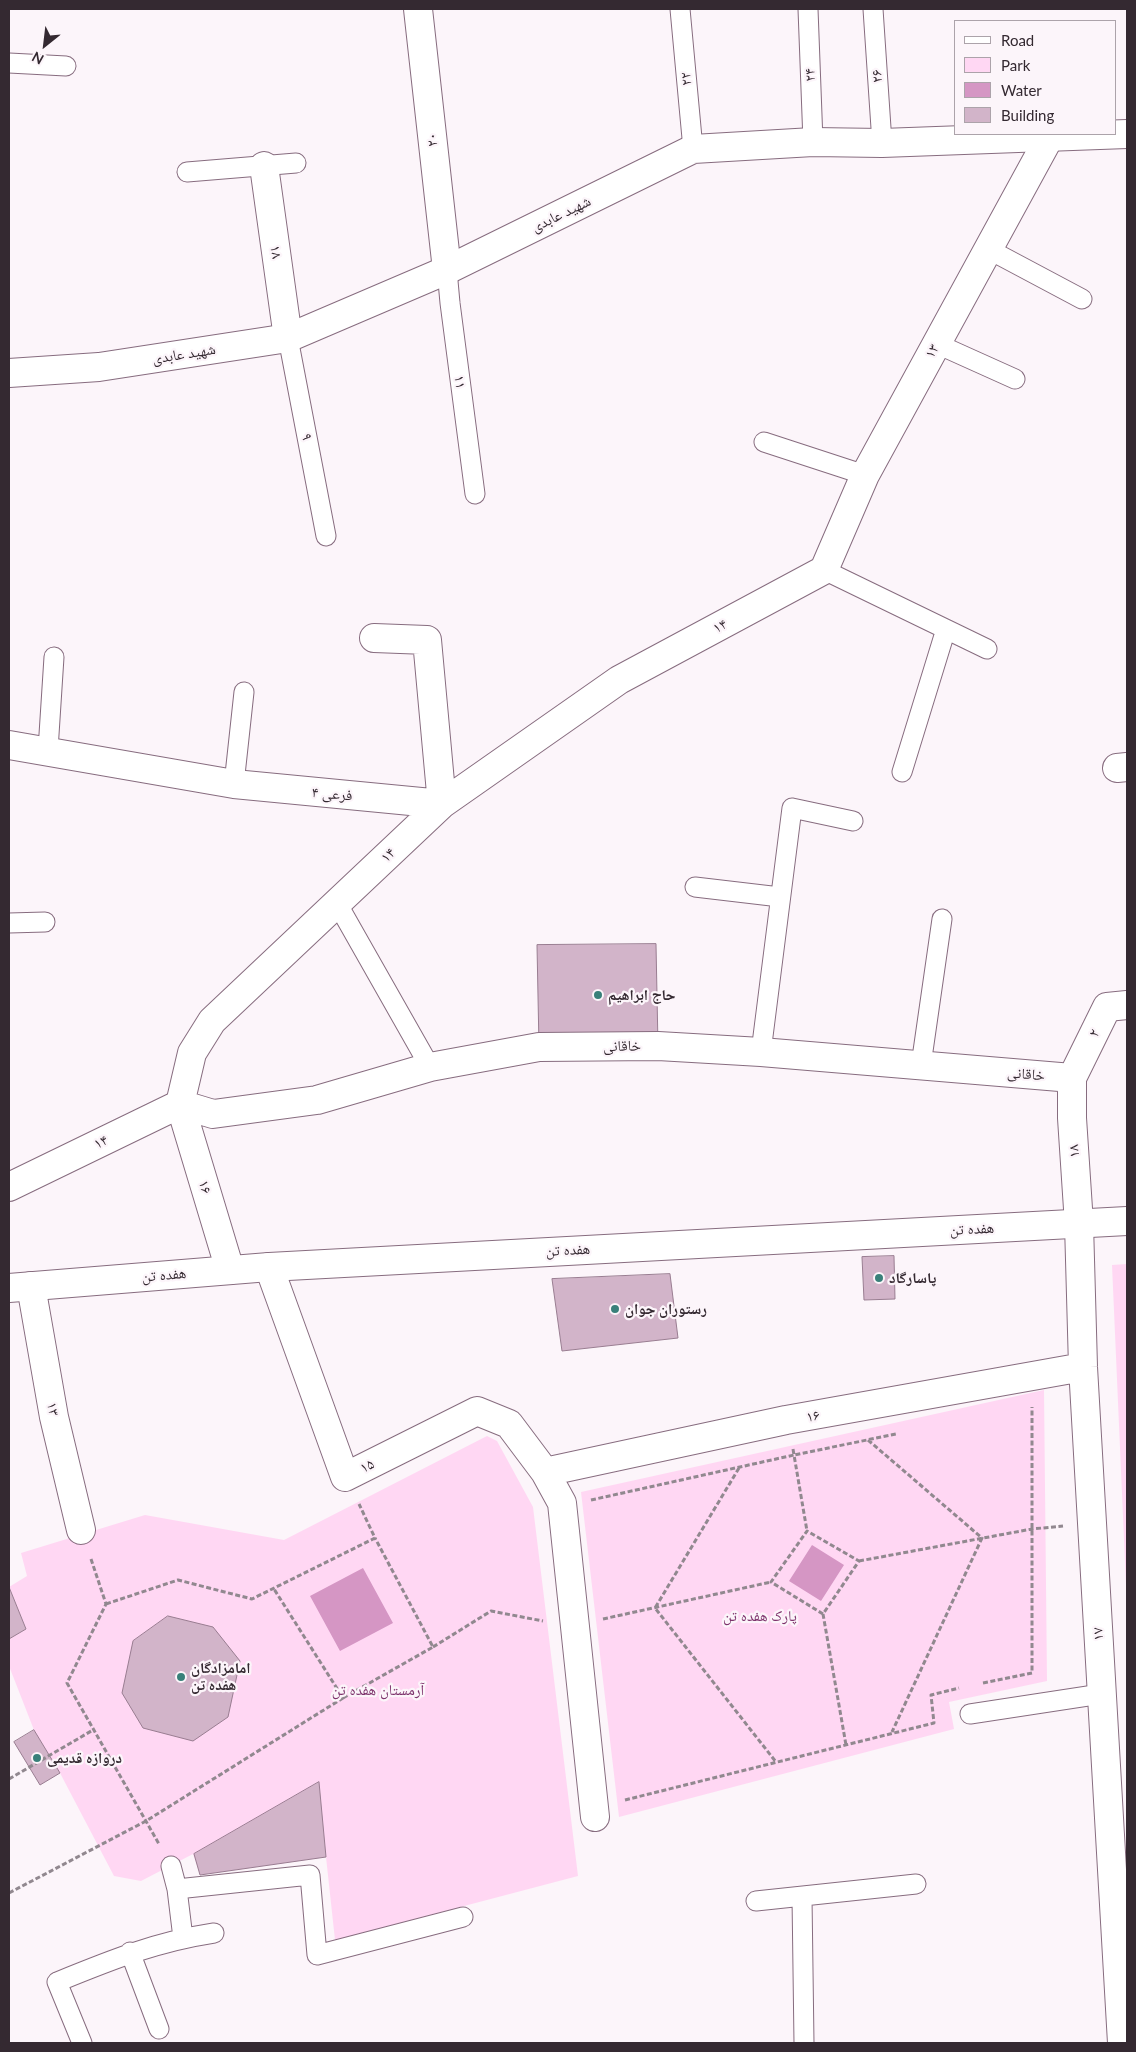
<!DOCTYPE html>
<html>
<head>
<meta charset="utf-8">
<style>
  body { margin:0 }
  #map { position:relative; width:1136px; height:2052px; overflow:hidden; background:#fcf5fa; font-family:Lato,sans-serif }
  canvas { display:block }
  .frame { position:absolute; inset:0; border:10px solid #342931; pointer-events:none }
  .legend { position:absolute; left:954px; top:20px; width:162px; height:115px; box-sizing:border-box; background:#fcf5fa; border:1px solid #aca3aa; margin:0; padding:6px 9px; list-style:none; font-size:15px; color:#342931 }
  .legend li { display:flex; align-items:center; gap:10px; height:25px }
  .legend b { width:25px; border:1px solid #aca3aa }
  .north { position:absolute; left:20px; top:20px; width:50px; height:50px; -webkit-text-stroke:4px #fcf5fa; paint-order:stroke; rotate:209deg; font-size:14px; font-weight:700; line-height:20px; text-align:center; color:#342931 }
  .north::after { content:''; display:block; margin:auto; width:18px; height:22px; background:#342931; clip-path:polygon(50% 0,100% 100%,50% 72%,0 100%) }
</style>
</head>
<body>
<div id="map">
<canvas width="1136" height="2052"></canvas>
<div class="frame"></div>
<ul class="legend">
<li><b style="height:6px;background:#fff"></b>Road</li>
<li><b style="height:14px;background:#ffd7f3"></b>Park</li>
<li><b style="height:14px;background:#d596c4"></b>Water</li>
<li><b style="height:14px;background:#d2b4c9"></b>Building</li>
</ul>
<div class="north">N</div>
</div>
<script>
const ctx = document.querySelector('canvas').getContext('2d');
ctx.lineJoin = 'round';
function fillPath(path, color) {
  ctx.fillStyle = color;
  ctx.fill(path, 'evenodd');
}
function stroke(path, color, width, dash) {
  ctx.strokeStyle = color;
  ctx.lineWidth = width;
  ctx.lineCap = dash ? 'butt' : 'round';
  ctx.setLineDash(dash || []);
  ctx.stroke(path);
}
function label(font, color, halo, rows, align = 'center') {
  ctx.font = font + ' Lato,"Noto Naskh Arabic",sans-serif';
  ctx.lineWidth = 4.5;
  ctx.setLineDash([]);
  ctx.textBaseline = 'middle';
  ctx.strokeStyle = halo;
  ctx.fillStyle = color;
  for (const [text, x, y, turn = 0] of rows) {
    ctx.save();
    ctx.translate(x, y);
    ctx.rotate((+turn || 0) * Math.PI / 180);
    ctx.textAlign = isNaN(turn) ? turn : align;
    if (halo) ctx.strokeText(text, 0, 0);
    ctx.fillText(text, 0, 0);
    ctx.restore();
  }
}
fillPath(new Path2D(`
  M1127,1264V1608L1112,1265Z
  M1044,1390L1047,1681L949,1702L954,1729L619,1817L581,1492Z
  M487,1436L497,1441L533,1507L578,1876L335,1940L326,1857L200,1875L193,1854L141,1881L114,1876L60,1773L34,1730L9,1666V1639L26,1629L9,1587L27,1576L21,1553L145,1515L284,1540Z`), '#ffd7f3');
fillPath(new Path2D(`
  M812,1545L844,1565L821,1601L789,1581Z
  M363,1568L393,1623L340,1651L310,1596Z`), '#d596c4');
const building = new Path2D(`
  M656,944L658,1046L539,1047L537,945Z
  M894,1256L895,1299L864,1300L862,1257Z
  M670,1274L678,1338L562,1351L552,1279Z
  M9,1587L26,1629L9,1639Z
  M168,1616L213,1627L240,1661L228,1717L193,1741L143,1728L122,1693L133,1641Z
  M34,1730L60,1773L40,1785L14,1742Z
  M319,1782L326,1857L200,1875L194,1854Z`);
fillPath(building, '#d2b4c9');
stroke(building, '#997d91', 1);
const service = new Path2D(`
  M680,9L693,149
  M808,9L813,142
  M873,9L882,143
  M9,63L66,66
  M187,172L296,163
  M988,249L1082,299
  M447,270L450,303L475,494
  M288,338L326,536
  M935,343L1015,379
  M764,442L865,475
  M824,570L987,649
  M48,750L54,657
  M902,772L946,629
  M234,784L244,692
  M695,887L780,897
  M337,903L430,1067
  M9,923L45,922
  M761,1052L792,808L853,821
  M921,1065L942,919
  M970,1714L1101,1694
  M171,1866L177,1889L183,1938
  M177,1889L310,1875L317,1955L463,1917
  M802,1897L804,2043
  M756,1901L916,1884
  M130,1952L159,2029
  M82,2043L57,1982C111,1960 155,1942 214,1933`);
const minor = new Path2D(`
  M418,9L447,270
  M264,166L288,338
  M9,745L234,784L442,804L427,640L374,638
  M1117,768L1127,767
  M180,1104L213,1114L317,1100L430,1067L539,1047L658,1046L761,1052L1072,1078
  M180,1104L230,1270
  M9,1187L180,1104L192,1053L212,1021L442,804L619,680L824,570L865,475L1050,136
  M269,1267L345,1477L477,1411L509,1424L545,1472L562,1503L595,1817
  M31,1286L54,1417L81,1530
  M545,1472L786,1420L1083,1367
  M1122,2043L1083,1367L1079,1224L1072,1118V1078L1107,1007L1127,1005`);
const secondary = new Path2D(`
  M9,373L99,367L288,338L447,270L693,149L813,142L882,143L1127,134
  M9,1288L269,1267L1127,1221`);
stroke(service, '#876c7f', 21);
stroke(minor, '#876c7f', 30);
stroke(secondary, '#876c7f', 30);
stroke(new Path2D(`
  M868,1440L982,1538L892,1732
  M793,1449L794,1455L896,1434
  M739,1468L655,1608L776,1762
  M591,1500L794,1455L807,1531
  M91,1559L106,1604L67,1683L159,1844
  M859,1561L1032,1529L1063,1526
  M106,1604L178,1580L252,1599L375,1538L359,1504
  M823,1614L771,1582L807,1531L859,1561L823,1614L846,1745
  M603,1619L771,1582
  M433,1647L491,1611L543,1621
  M983,1683L1032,1673V1407
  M343,1698L433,1647L375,1538
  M9,1779L93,1730
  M625,1800L934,1723L931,1695L959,1688
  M9,1893L146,1821L343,1698L274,1589`), '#91888f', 3, [5, 2.5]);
stroke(service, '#fff', 19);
stroke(minor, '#fff', 28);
stroke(secondary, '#fff', 28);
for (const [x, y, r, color] of [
  [598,995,5,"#39807a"],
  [879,1278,5,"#39807a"],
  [615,1309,5,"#39807a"],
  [181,1677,5,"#39807a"],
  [37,1758,5,"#39807a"]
]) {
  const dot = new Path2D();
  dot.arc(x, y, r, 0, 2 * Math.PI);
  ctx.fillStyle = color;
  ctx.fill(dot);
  stroke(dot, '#fcf5fa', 2);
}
label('15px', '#342931', '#fcf5fa', [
  ["۲۴",810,75,-92],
  ["۲۶",877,76,-94],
  ["۲۲",686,79,-95],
  ["۲۰",432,140,-96],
  ["شهید عابدی",561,214,-26],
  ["۱۸",276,252,82],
  ["۱۳",932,351,-62],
  ["شهید عابدی",184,354,-9],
  ["۱۱",460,382,82],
  ["۹",307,437,79],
  ["۱۴",720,626,-28],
  ["فرعی ۴",332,794,5],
  ["۱۴",388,855,-44],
  ["۲",1094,1033,-64],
  ["خاقانی",622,1046,-1],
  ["خاقانی",1026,1074,5],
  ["۱۴",101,1142,-26],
  ["۱۸",1074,1151,-94],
  ["۱۶",205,1187,73],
  ["هفده تن",972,1229,-3],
  ["هفده تن",568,1250,-3],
  ["هفده تن",164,1275,-5],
  ["۱۳",53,1409,79],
  ["۱۶",813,1416,-10],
  ["۱۵",367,1466,-27],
  ["۱۷",1098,1634,-93]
]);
label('bold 15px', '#342931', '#fcf5fa', [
  ["حاج ابراهیم",608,995],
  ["پاسارگاد",889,1278],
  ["رستوران جوان",625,1309],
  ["امامزادگان",191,1668],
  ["هفده تن",191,1685],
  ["دروازه قدیمی",47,1758]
], 'left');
label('15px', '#7d326c', '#fcf5fa', [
  ["پارک هفده تن",760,1616],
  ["آرمستان هفده تن",378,1690]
]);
</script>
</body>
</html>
